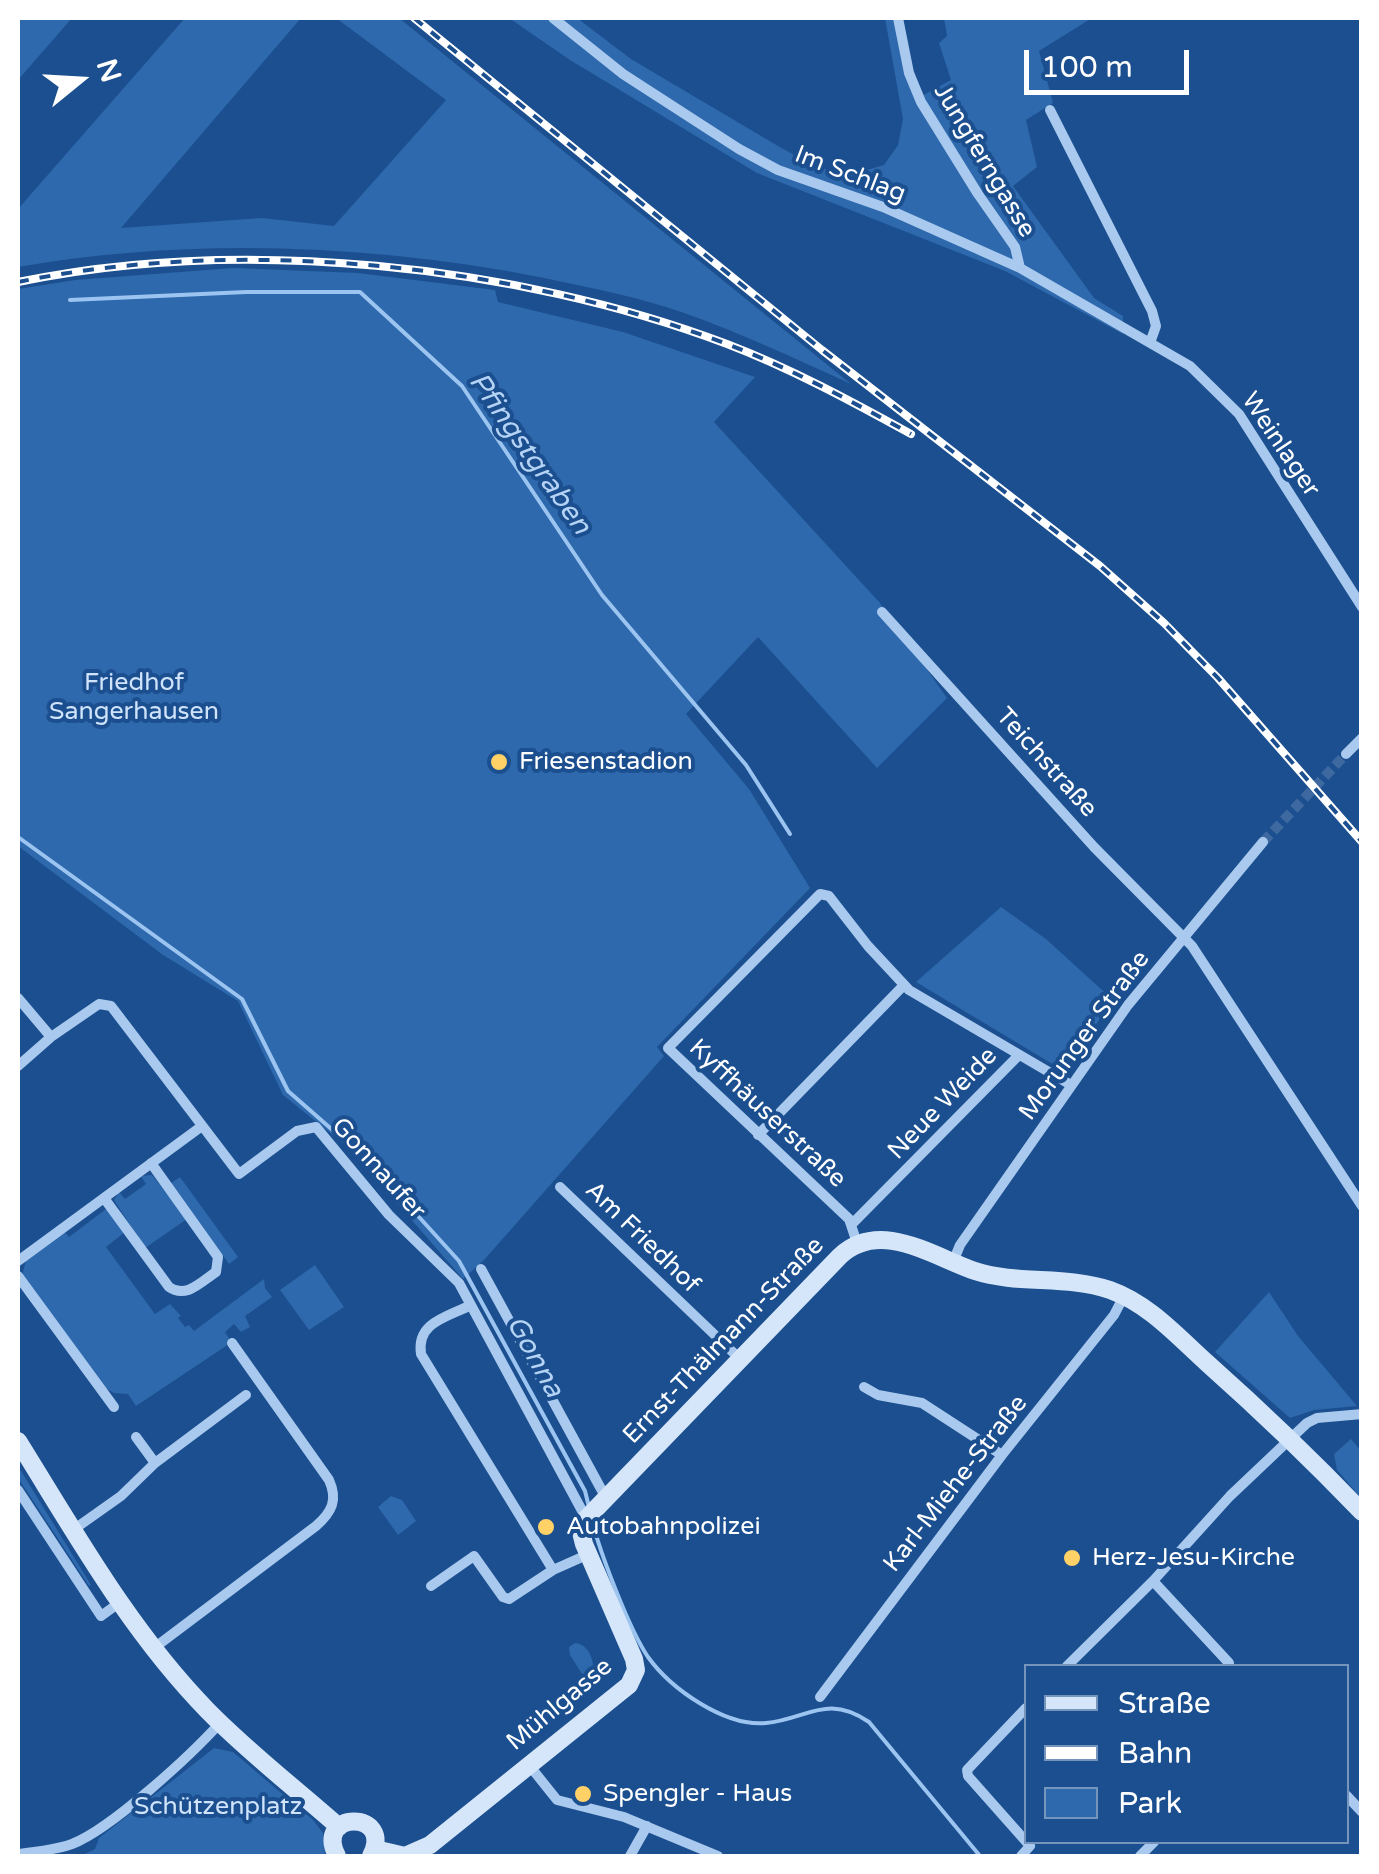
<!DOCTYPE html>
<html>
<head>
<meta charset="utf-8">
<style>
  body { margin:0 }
  #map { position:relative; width:1379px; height:1874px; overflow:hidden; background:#1b4f8f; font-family:"Varela Round",sans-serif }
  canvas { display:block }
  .frame { position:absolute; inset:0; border:20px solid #fff; pointer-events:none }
  .legend { position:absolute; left:1024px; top:1664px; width:325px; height:180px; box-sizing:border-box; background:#1b4f8f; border:2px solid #7695bc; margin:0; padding:12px 18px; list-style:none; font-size:30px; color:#fff }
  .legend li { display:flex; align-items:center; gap:20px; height:50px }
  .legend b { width:50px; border:2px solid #7695bc }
  .north { position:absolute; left:30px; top:30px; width:100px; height:100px; -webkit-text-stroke:8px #1b4f8f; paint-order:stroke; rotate:72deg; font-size:28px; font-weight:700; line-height:40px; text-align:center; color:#fff }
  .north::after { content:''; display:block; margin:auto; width:35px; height:45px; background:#fff; clip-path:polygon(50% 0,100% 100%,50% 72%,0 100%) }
  .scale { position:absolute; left:1024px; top:50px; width:165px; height:45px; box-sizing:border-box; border:5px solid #fff; border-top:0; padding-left:12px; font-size:30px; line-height:35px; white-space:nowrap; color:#fff; -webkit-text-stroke:8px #1b4f8f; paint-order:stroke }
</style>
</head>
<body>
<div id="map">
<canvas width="1379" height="1874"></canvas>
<div class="frame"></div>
<ul class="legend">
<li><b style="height:12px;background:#d6e6fa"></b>Straße</li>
<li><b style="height:12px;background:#fff"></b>Bahn</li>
<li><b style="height:28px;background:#2e69ad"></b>Park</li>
</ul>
<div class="north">N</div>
<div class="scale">100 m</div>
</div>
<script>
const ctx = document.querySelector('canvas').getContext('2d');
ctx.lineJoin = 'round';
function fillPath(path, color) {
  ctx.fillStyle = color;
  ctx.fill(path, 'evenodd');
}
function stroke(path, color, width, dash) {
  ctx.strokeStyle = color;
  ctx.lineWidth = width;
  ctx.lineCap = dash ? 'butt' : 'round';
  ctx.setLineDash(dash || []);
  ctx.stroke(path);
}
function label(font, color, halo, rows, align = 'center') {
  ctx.font = font + ' "Varela Round",sans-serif';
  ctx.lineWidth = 8;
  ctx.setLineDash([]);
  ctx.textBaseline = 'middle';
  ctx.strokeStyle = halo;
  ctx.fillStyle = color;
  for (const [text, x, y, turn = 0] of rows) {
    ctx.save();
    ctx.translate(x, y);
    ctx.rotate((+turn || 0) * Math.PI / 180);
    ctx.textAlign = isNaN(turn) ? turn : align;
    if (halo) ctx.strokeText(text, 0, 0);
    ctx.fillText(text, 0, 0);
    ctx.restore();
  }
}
fillPath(new Path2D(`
  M18,18H72L18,80Z
  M185,18H301L121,228L262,218L334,226L446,100L336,18H399L851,384C796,359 741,333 684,313C639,297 591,288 544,278C372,244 191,237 18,267V209Z
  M509,18H577L631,59L778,146L816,167L853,174L884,165L898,145L903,119L885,18H895L918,98L951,80L939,43L947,36L944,18H1092L1039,51L1053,103L1026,120L1037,167L1013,186L1094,298L1123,316V334L1005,271L757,173L570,60Z
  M233,268L358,273L495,290L498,302L623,332L755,377L714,422L880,603L947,698L877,768L758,637L686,714L749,789L810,888L657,1047L664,1056L484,1260L463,1279L349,1148L283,1095L238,1001L163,955L18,846V289L75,280Z
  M1001,907L1046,939L1113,1000L1064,1071L916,982Z
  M152,1175L187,1219L145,1248L114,1200L119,1192L125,1199L146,1184L141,1176Z
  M180,1177L238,1257L229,1264L170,1184Z
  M106,1209L125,1232L106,1247L155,1314L170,1304L181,1316L178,1318L185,1327L189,1325L194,1331L264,1279L265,1288L272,1297L245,1316L250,1327L241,1332L234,1324L225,1332L230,1340L226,1346L136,1406L128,1394L114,1393L105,1388L22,1276L26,1260L64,1231L69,1237Z
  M315,1265L344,1307L309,1330L280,1290Z
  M1269,1292L1298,1336L1357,1406L1314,1410L1290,1418L1215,1352Z
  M1351,1439L1361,1451V1498L1337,1470L1334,1454Z
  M18,1466L91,1585L89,1586L18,1478Z
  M391,1496L402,1500L416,1521L398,1535L378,1507Z
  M575,1643C588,1644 594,1659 593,1670L584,1677L570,1655L569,1647Z
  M214,1748L233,1752L313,1820L323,1833L325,1856H81L95,1849L99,1838Z`), '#2e69ad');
stroke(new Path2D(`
  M70,300L246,292H360L462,386L602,595L746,765L790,834
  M18,837L242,999L288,1091L369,1162L459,1261L585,1491L589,1507
  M592,1521C601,1555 629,1629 648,1657C671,1689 725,1727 766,1723C807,1719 827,1693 869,1722L980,1856`), '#9cc4f0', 4);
stroke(new Path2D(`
  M1263,842L1346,754`), '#3d69a0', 10, [10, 5]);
stroke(new Path2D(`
  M553,18L623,74L739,149L778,170L883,207L1020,268L1190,366L1239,414L1362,607
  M898,18L909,73L921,102L978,194L1015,247L1020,268
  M1050,110L1152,311L1156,326L1151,340
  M882,612L1094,847L1192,946L1362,1206
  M1346,754L1362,738
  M18,998L51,1037L99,1004L111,1006L239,1174L297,1131L316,1127L389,1215L459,1283L586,1518
  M18,1066L51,1037
  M758,1135L904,985
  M560,1187L740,1359
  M104,1198L169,1287C186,1299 201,1282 216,1272L218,1257L151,1163
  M853,1223L1019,1055
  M857,1243L849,1219L668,1048L820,894L829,896L868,946L909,990L1071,1085
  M18,1261L202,1126
  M953,1262L960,1245L1128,1005L1263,842
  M481,1269L606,1498
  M18,1276L114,1407
  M471,1305C448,1317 416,1322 421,1354L553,1570
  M864,1387L878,1395L922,1403L1002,1455
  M136,1437L155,1463
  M18,1490L101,1616L119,1603
  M73,1530L121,1496L155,1463L246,1395
  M1153,1581L1229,1663
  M431,1586L474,1556L503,1597L509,1599L553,1570L589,1554
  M154,1648L316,1526C332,1512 338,1500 329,1480L232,1343
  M1067,1666L1153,1581L1230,1496L1307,1423L1317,1418L1362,1414
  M820,1697L1002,1455L1114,1315L1124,1296
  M529,1765L557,1800L624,1817L718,1856
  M1346,1795L1362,1812
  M18,1854C36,1852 55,1850 72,1844C111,1829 191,1755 220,1723
  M630,1856L647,1826
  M1021,1856L1030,1846L968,1776L967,1770L1026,1708
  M1140,1856L1154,1842`), '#a9c9ee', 10);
stroke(new Path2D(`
  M18,1441C76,1534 130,1631 207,1710C248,1752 295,1788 339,1827
  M375,1849L405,1856L430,1845L629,1685L636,1670L634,1659L584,1544L581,1532L584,1521L840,1256C880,1219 932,1256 975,1271C1018,1285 1066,1275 1110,1290C1149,1304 1177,1336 1207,1363C1261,1411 1312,1460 1362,1512
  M337,1856C313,1810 395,1810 371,1856`), '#d6e6fa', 18);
const rail = new Path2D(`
  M414,18L822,350L1100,566L1164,623L1218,678L1362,842
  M18,282C239,236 516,264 727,344C790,368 851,401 911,434`);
stroke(rail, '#fff', 8);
stroke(rail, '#1b4f8f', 4, [11]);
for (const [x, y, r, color] of [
  [499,762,10,"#ffd166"],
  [546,1527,10,"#ffd166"],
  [1072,1558,10,"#ffd166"],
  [583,1794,10,"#ffd166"]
]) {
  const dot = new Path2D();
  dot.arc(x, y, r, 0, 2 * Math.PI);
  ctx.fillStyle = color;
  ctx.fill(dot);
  stroke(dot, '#1b4f8f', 4);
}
label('25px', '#fff', '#1b4f8f', [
  ["Jungferngasse",984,161,59],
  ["Im Schlag",850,175,21],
  ["Weinlager",1280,445,56],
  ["Teichstraße",1046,763,48],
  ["Morunger Straße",1085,1036,-54],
  ["Neue Weide",943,1104,-46],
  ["Kyffhäuserstraße",767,1114,43],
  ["Gonnaufer",378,1169,48],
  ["Am Friedhof",642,1238,44],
  ["Ernst-Thälmann-Straße",724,1341,-46],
  ["Karl-Miehe-Straße",956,1484,-52],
  ["Mühlgasse",560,1705,-40]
]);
label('25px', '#cfe3fa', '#1b4f8f', [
  ["Friedhof",134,683],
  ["Sangerhausen",134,712],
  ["Schützenplatz",218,1807]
]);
label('25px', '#fff', '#1b4f8f', [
  ["Friesenstadion",519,762],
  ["Autobahnpolizei",566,1527],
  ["Herz-Jesu-Kirche",1092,1558],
  ["Spengler - Haus",603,1794]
], 'left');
label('italic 28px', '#b5d3f5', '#1b4f8f', [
  ["Pfingstgraben",529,454,55],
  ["Gonna",534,1357,61]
]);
</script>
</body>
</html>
